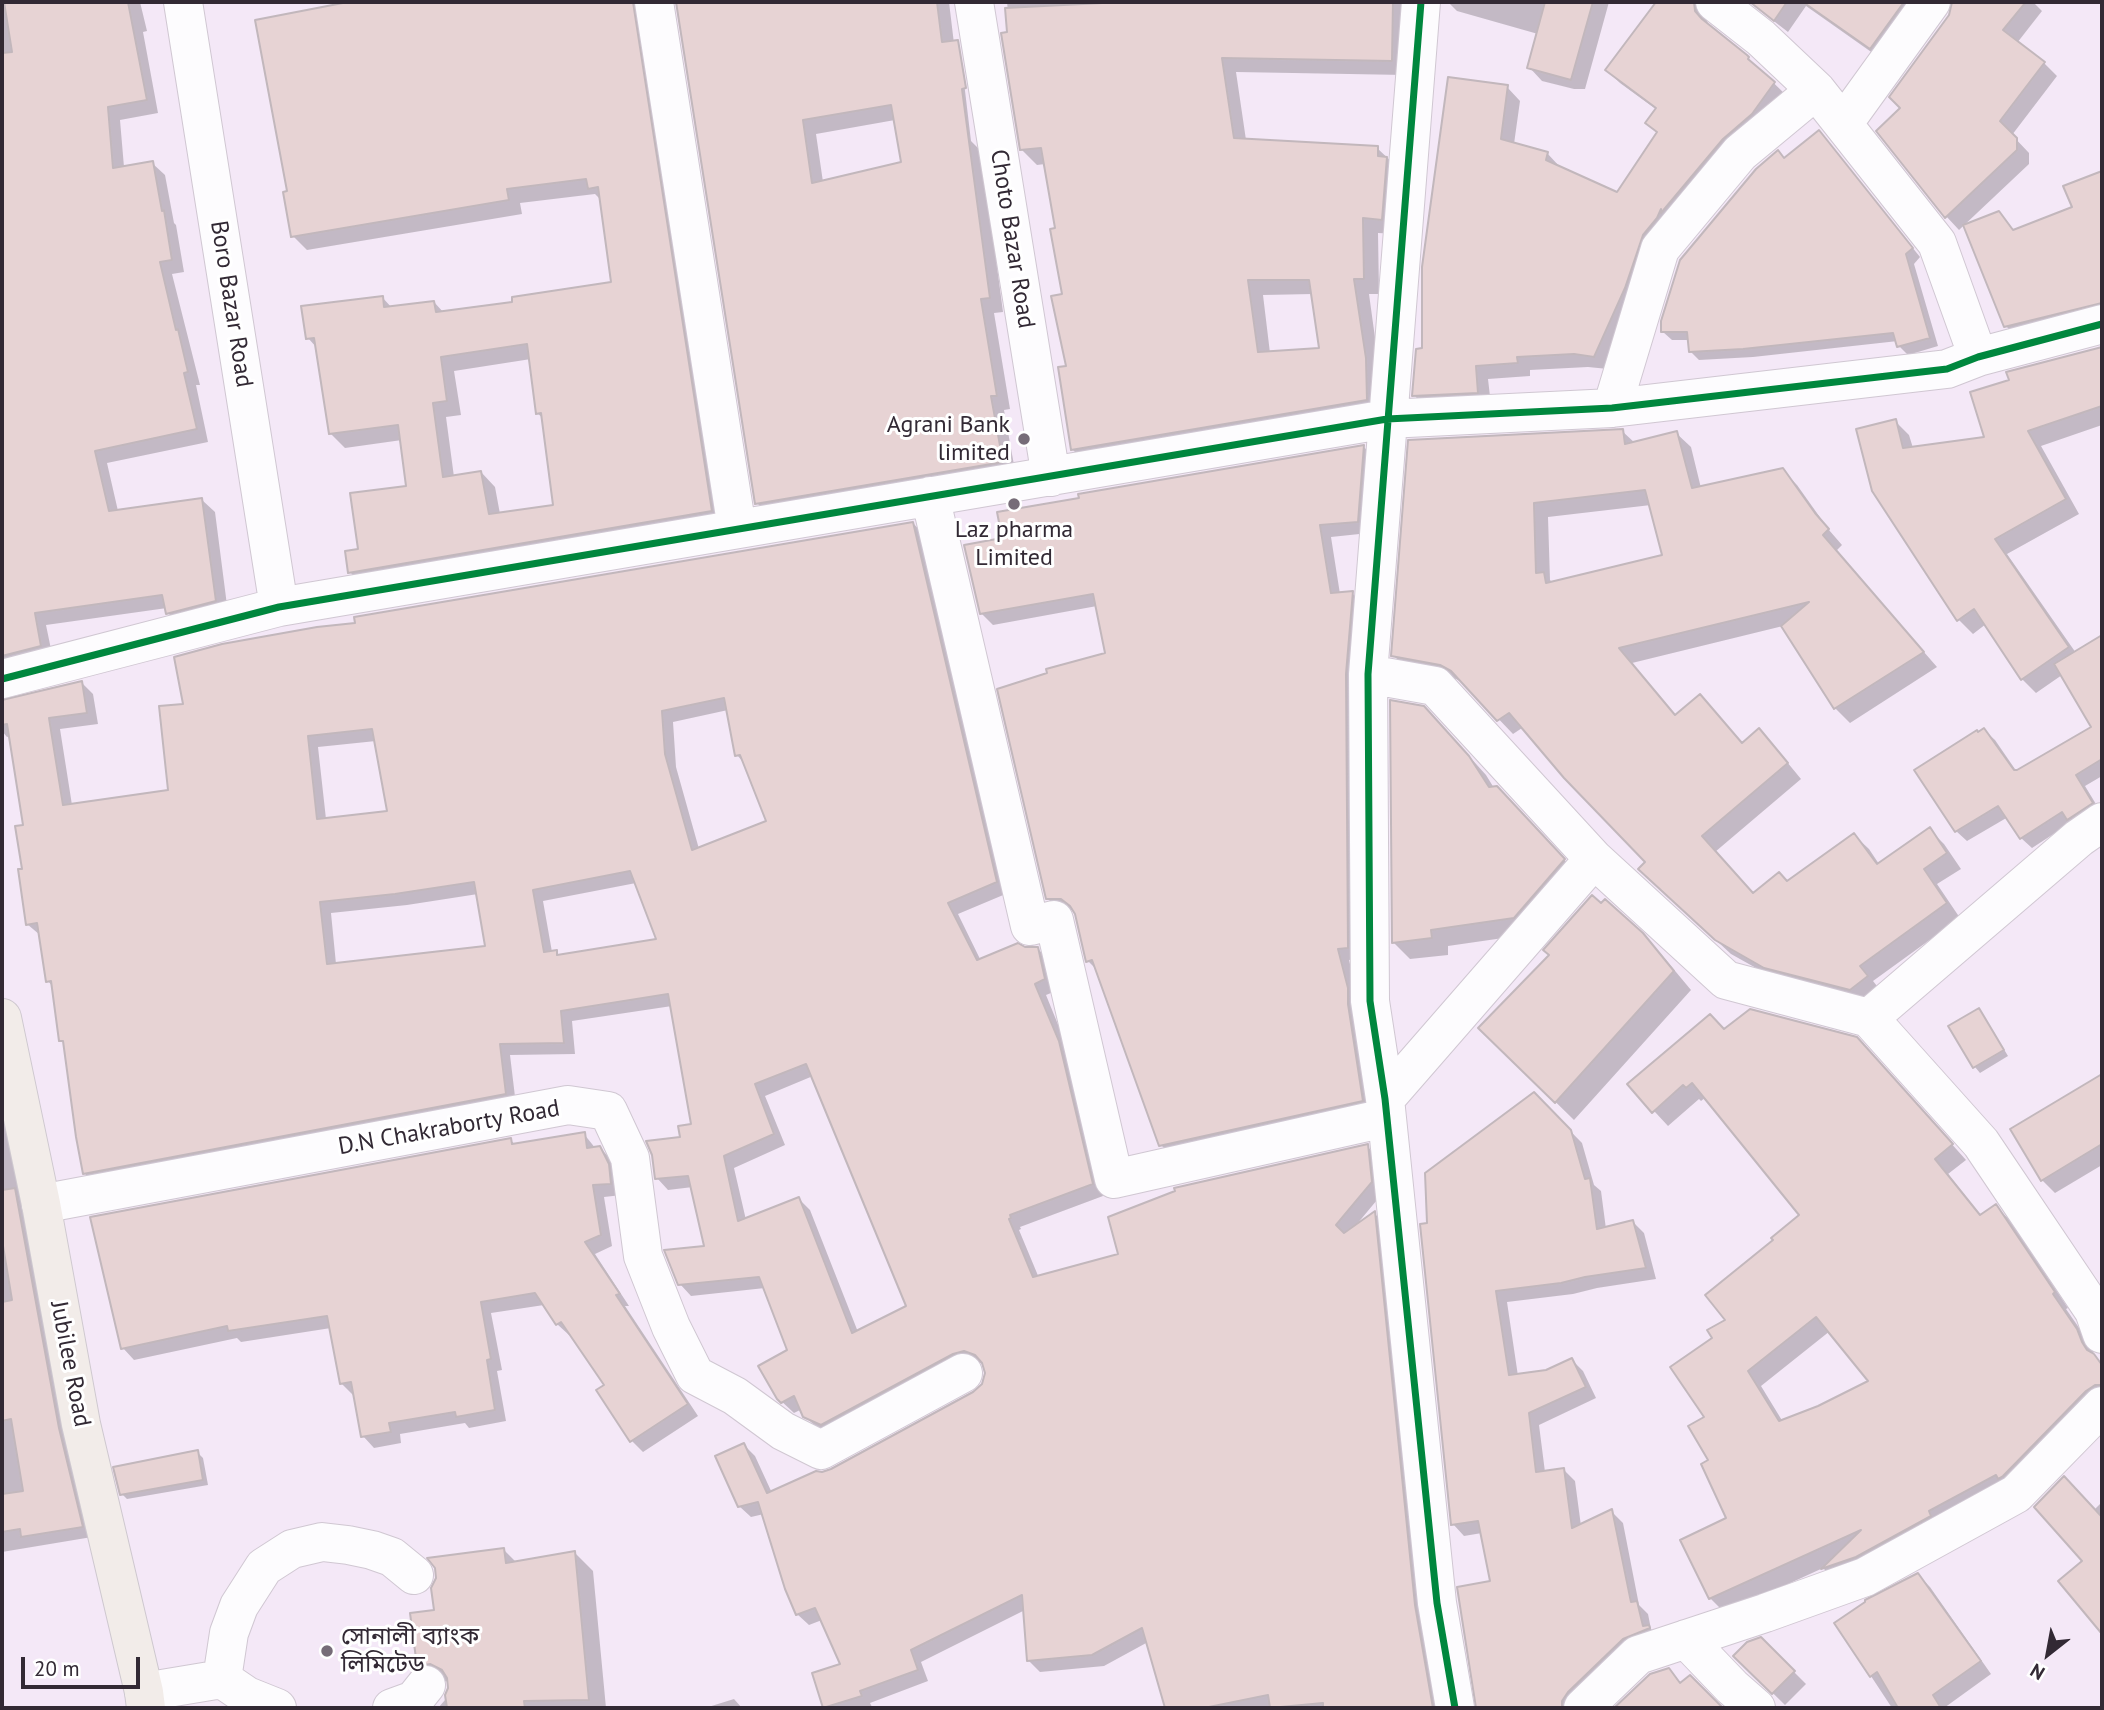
<!DOCTYPE html>
<html>
<head>
<meta charset="utf-8">
<style>
  body { margin:0 }
  #map { position:relative; width:2104px; height:1710px; overflow:hidden; background:#f4e8f7; font-family:"PT Sans",sans-serif }
  canvas { display:block }
  .frame { position:absolute; inset:0; border:4px solid #322934; pointer-events:none }
  .north { position:absolute; left:2013px; top:1619px; width:70px; height:70px; -webkit-text-stroke:5px #fff; paint-order:stroke; rotate:211deg; font-size:19px; font-weight:700; line-height:28px; text-align:center; color:#322934 }
  .north::after { content:''; display:block; margin:auto; width:24px; height:32px; background:#322934; clip-path:polygon(50% 0,100% 100%,50% 72%,0 100%) }
  .scale { position:absolute; left:21px; top:1657px; width:119px; height:32px; box-sizing:border-box; border:4px solid #322934; border-top:0; padding-left:9px; font-size:21px; line-height:24px; white-space:nowrap; color:#322934; -webkit-text-stroke:5px #fff; paint-order:stroke }
</style>
</head>
<body>
<div id="map">
<canvas width="2104" height="1710"></canvas>
<div class="frame"></div>
<div class="north">N</div>
<div class="scale">20 m</div>
</div>
<script>
const ctx = document.querySelector('canvas').getContext('2d');
ctx.lineJoin = 'round';
function fillPath(path, color) {
  ctx.fillStyle = color;
  ctx.fill(path, 'evenodd');
}
function stroke(path, color, width, dash) {
  ctx.strokeStyle = color;
  ctx.lineWidth = width;
  ctx.lineCap = dash ? 'butt' : 'round';
  ctx.setLineDash(dash || []);
  ctx.stroke(path);
}
function label(font, color, halo, rows, align = 'center') {
  ctx.font = font + ' "PT Sans","Noto Sans Bengali",sans-serif';
  ctx.lineWidth = 6;
  ctx.setLineDash([]);
  ctx.textBaseline = 'middle';
  ctx.strokeStyle = halo;
  ctx.fillStyle = color;
  for (const [text, x, y, turn = 0] of rows) {
    ctx.save();
    ctx.translate(x, y);
    ctx.rotate((+turn || 0) * Math.PI / 180);
    ctx.textAlign = isNaN(turn) ? turn : align;
    if (halo) ctx.strokeText(text, 0, 0);
    ctx.fillText(text, 0, 0);
    ctx.restore();
  }
}
fillPath(new Path2D(`
  M2,2H140L147,31L143,32L158,113L120,120L124,167L152,163L165,175L174,223L176,225L184,272L172,274L200,385H196L208,442L107,463L118,511L202,500L215,512L228,613L180,626L168,613L167,608L46,625L53,659L2,675Z
  M357,2H652L725,525L364,587L350,572L360,550L407,487L402,440L345,448L330,433L317,348L308,338L382,297L392,308L434,302L444,313L514,303L613,284L601,200L595,194L520,203L522,214L307,250L293,236L289,193L257,21ZM531,359L537,413L544,419L555,507L500,514L495,487L481,472L454,477L446,417L461,415L454,371Z
  M678,2H949L955,52L961,57L971,141L982,152L1003,312L994,313L1010,409L1004,410L1016,476L771,517L757,503ZM895,120L903,163L823,182L816,134Z
  M1007,2H1408L1405,75L1236,72L1246,140L1377,148L1393,163L1397,234L1378,233L1379,294H1369L1380,374L1381,415L1088,465L1073,450L1064,295L1057,229L1045,164L1037,165L1022,150ZM1313,294L1321,349L1270,353L1263,295Z
  M1448,2H1609L1585,89H1574L1542,81L1529,67L1538,34L1457,11Z
  M1658,2H1711L1706,12L1708,26L1746,56L1787,96L1736,152L1608,369L1588,367L1530,370V376L1488,379L1491,405L1427,409L1414,395L1424,350L1507,87L1520,101L1514,144L1547,153L1560,167L1617,194L1658,134L1647,123L1657,110L1620,83L1607,70Z
  M1749,2H1927L1884,61L1806,6L1788,32Z
  M1954,2H2033L2042,11L2017,43L2044,63L2057,76L2012,135L2029,153V164L1959,230L1946,216L1903,108L1951,15Z
  M1819,132L1920,257L1914,264L1938,346L1908,355L1899,346L1898,341L1753,357L1699,360L1690,351L1689,340H1672L1663,332L1786,160Z
  M2102,172V319L2020,341L2006,326L1998,213L2015,231L2074,208L2065,187Z
  M2102,347V425L2041,446L2079,514L2007,554L2076,653L2102,637V776L2085,786L2102,814L2072,822L2032,848L2021,838L2008,817L1967,841L1956,831L1978,734L1984,730L1995,740L2017,772L2093,727L2062,675L2036,693L2022,679L1986,624L1973,634L1959,620L1874,491L1895,421L1909,435L1913,448L1986,438L2012,382L2009,373Z
  M1622,431L1635,443L1676,433L1691,447L1701,488L1782,470L1797,485L1829,530L1842,545L1836,551L1937,667L1850,723L1835,708L1783,626L1632,663L1676,716L1743,744L1773,745L1801,779L1715,852L1754,895L1787,883L1854,835L1869,849L1879,864L1929,829L1944,844L1961,869L1937,884L1960,918L1873,981L1881,991L1866,1004L1781,982L1731,954L1655,884L1648,863L1522,728L1513,734L1465,684L1456,679L1408,670L1393,655L1410,442ZM1651,505L1664,557L1553,583L1550,580L1548,517Z
  M1364,447L1375,459L1369,533L1331,537L1340,594L1352,593L1364,605L1359,959L1349,960L1359,1001L1374,1112L1173,1157L1161,1145L1098,971L1088,961L1074,910L1060,911L1048,899L1108,655L1097,606L993,625L981,613L1004,539Z
  M913,523L924,535L1008,893L958,914L981,961L1024,949L1037,948L1049,960L1056,991L1046,995L1070,1054L1103,1196L1020,1227L1021,1229L1019,1230L1039,1278L1121,1256L1367,1146L1378,1158L1382,1194L1357,1224L1374,1213L1385,1224L1441,1708H1167L1148,1642L1104,1666L1040,1672L1028,1660L1025,1610L921,1662L928,1681L870,1703L872,1707L869,1708H826L843,1665L822,1620L809,1625L797,1614L764,1514L751,1517L739,1506L744,1445L755,1456L772,1493L832,1471L974,1394L983,1386L987,1374L984,1364L977,1362L833,1436L817,1428L805,1416L802,1409L794,1413L778,1398L790,1351L765,1288L691,1296L680,1284L706,1247L693,1187L668,1190L657,1178L682,1138L693,1126L672,1006L572,1021L575,1054L510,1055L516,1105L96,1184L84,1173L66,1045L61,1040L53,987L48,981L40,935L27,924L24,870L25,826L11,736L7,737L2,731V702L82,683L93,694L98,724L60,729L72,805L170,791L185,705L357,625ZM728,710L737,755L744,763L768,822L699,849L676,767L673,722ZM376,741L389,813L326,819L318,747ZM636,883L658,941L560,956L556,952H552L543,901ZM478,894L487,948L336,964L331,913L407,905ZM813,1076L909,1307L858,1332L810,1210L799,1199L746,1220L734,1168L785,1145L765,1096Z
  M1441,725L1486,775L1494,788L1514,805L1580,877L1531,934L1448,946V955L1410,959L1393,942Z
  M1641,934L1661,954L1691,990L1574,1120L1480,1028L1551,956Z
  M1978,1010L1984,1016L2008,1056L1980,1073L1975,1067Z
  M1725,1031L1871,1054L1966,1160L1948,1174L1981,1216L1995,1206L2010,1220L2068,1308L2066,1309L2091,1345L2095,1357L2102,1364V1404L2017,1491L1837,1582L1823,1568L1725,1613L1710,1598L1729,1519L1711,1461L1714,1338L1728,1321L1775,1240L1802,1215L1706,1097L1701,1101L1699,1099L1668,1126L1629,1084ZM1830,1331L1870,1381L1819,1408L1783,1422L1761,1386Z
  M2102,1076V1165L2055,1193L2042,1180L2012,1130Z
  M1534,1094L1582,1143L1594,1185L1601,1191L1606,1229L1633,1222L1644,1233L1656,1279L1597,1288L1573,1294L1507,1302L1518,1376L1546,1372L1572,1360L1583,1371L1596,1398L1539,1425L1545,1472L1564,1470L1575,1481L1581,1526L1612,1512L1623,1523L1639,1605L1648,1614L1651,1629L1660,1638L1576,1708H1478L1492,1582L1482,1533L1464,1536L1453,1524L1429,1225Z
  M2,1119L8,1125L92,1537L2,1552Z
  M584,1134L596,1149L600,1148L612,1160L622,1195L604,1197L612,1246L595,1254L629,1306H625L698,1416L643,1452L632,1441L598,1390L606,1385L571,1334L569,1335L557,1324L544,1305L491,1313L502,1370L497,1371L506,1421L469,1428L465,1423L400,1434L401,1443L374,1448L363,1436L355,1394L353,1395L341,1383L331,1328L241,1342L237,1338L134,1360L123,1348L510,1140L516,1145Z
  M197,1452L203,1458L208,1485L127,1499L122,1494Z
  M2102,1502V1631L2061,1582L2084,1561L2094,1510Z
  M504,1550L517,1563L575,1553L593,1571L606,1708H438L445,1700L449,1688L448,1681L436,1683L418,1665L436,1611Z
  M1918,1575L1930,1587L1991,1674L1944,1708H1892L1836,1623Z
  M1761,1639L1806,1684L1785,1705L1735,1656Z
  M1668,1670L1682,1684L1690,1677L1721,1708H1617L1651,1676Z
  M734,1699L742,1708H705Z`), '#0003');
const building = new Path2D(`
  M4,2H128L147,100L108,107L113,168L153,161L162,211L164,210L172,260L160,262L176,330L178,329L188,372L184,373L197,429L95,451L109,511L202,498L216,601L166,614L162,595L35,613L41,646L2,656V53L12,52Z
  M348,2H633L712,511L348,573L345,551L358,549L350,493L406,486L398,425L329,434L314,338L306,339L301,306L383,296L384,307L434,301L436,312L512,302V297L611,282L598,187L588,189L586,179L507,189L509,200L291,237L283,192L287,191L255,20ZM527,344L536,414L541,413L553,505L489,514L481,471L443,477L433,403L447,401L441,357Z
  M676,2H937L942,42L958,40L966,88L962,89L990,298L981,299L997,396H991L1003,462L755,504ZM891,105L901,162L812,183L803,120Z
  M1122,2H1393L1392,61L1222,58L1234,138L1378,146V156L1387,157L1382,220L1363,218L1364,279H1354L1366,358L1367,400L1071,450L1058,367L1066,366L1051,296L1062,294L1050,229L1055,228L1041,148L1020,150L1001,33L1007,32L1005,8ZM1248,280H1309L1319,348L1258,352Z
  M1545,2H1593L1571,80L1527,68Z
  M1656,2H1694L1695,11L1702,19L1747,55L1749,57L1748,59L1775,82L1752,114L1723,139L1661,213V209L1657,218L1643,235L1625,288L1594,357L1574,354L1517,357L1518,363L1476,366L1478,393L1412,396L1416,349L1422,348V267L1448,77L1508,85L1501,139L1548,152L1546,160L1617,192L1657,132L1645,123L1656,108L1605,70Z
  M1750,2H1787L1774,21Z
  M1803,2H1904L1870,49Z
  M1952,2H2026L2003,30L2045,62L2000,121L2017,138V150L1945,218L1876,131L1900,108L1889,97L1949,15Z
  M1819,130L1913,248L1906,254L1930,338L1897,347L1893,333L1743,349L1689,352L1687,332H1661V321L1680,260L1756,169L1778,150L1784,158Z
  M2102,171V303L2004,327L1963,225L1999,211L2013,230L2072,207L2063,186Z
  M2102,347V406L2028,431L2066,499L1995,539L2069,647L2021,680L1974,609L1957,621L1872,491L1856,429L1896,419L1903,448L1984,437L1970,392L2009,380L2006,372Z
  M1623,429L1625,444L1677,431L1692,488L1783,468L1815,513L1829,529L1823,535L1924,652L1834,709L1781,626L1809,602L1619,648L1675,715L1700,694L1742,743L1759,728L1788,763L1702,836L1753,893L1779,872L1787,881L1854,833L1877,864L1930,827L1947,853L1924,869L1947,903L1860,966L1868,976L1850,990L1764,968L1715,940L1638,869L1645,862L1564,778L1509,713L1497,721L1451,671L1440,665L1391,656L1408,440ZM1645,490L1662,555L1546,583L1544,572L1536,573L1534,503Z
  M1364,445L1358,522L1320,525L1331,593L1353,591L1346,674L1348,948L1338,949L1348,988V1004L1363,1101L1159,1146L1092,960L1086,962L1075,914L1070,906L1061,899H1046L997,689L1047,673L1046,669L1105,653L1093,594L980,614L964,545L1002,538L997,512L1079,498L1078,494Z
  M913,522L997,882L948,903L977,960L1018,943L1025,947H1038L1045,979L1035,984L1059,1041L1093,1184L1010,1215L1011,1218L1009,1219L1033,1277L1118,1254L1108,1217L1175,1191L1174,1188L1368,1144L1372,1182L1336,1225L1344,1233L1375,1211L1415,1605L1433,1708H1323V1703L1270,1708L1268,1695L1204,1708H1165L1142,1628L1092,1655L1027,1661L1022,1595L911,1650L918,1670L860,1691L862,1696L823,1708L812,1673L840,1664L815,1608L796,1615L785,1589L758,1502L738,1507L715,1456L744,1443L767,1493L816,1471L822,1472L831,1469L973,1392L982,1384L985,1373L982,1363L975,1355L964,1351L953,1354L821,1425L803,1417L794,1396L781,1403L777,1399L758,1366L787,1350L759,1277L678,1285L664,1250L704,1246L688,1176L655,1179L652,1155L646,1141L680,1137L678,1126L691,1124L668,994L561,1011L564,1043L500,1044L506,1094L83,1174L76,1137L63,1041H59L51,981L46,982L37,923L26,925L18,869H22L15,826L23,825L7,724L2,725V700L82,681L87,713L49,718L63,805L168,790L159,706L183,704L174,657L222,644L317,627L355,623L354,617ZM724,698L735,756L740,755L766,821L692,850L665,754L662,711ZM372,729L387,811L317,819L308,736ZM630,871L656,939L557,955V950L544,952L533,890ZM474,882L485,946L327,964L320,902L395,894ZM806,1064L906,1306L852,1333L799,1197L738,1221L724,1156L774,1134L755,1084Z
  M2102,635V759L2076,775L2093,803L2067,820L2062,812L2020,839L1998,806L1955,832L1914,770L1977,730L1978,732L1984,728L2014,770H2017L2091,727L2054,664Z
  M1390,700L1424,706L1469,756L1489,787L1497,786L1565,859L1514,918L1431,930L1432,938L1392,943Z
  M1592,895L1601,903L1605,899L1643,933L1674,971L1555,1103L1478,1028L1549,955L1543,950Z
  M1979,1008L2004,1050L1973,1068L1948,1026Z
  M1750,1009L1857,1037L1953,1144L1935,1159L1980,1215L1996,1204L2055,1292L2053,1294L2077,1329L2082,1342L2087,1350L2094,1354L2102,1365V1385H2095L2086,1391L2003,1476L1998,1479L1996,1475L1929,1511L1931,1516L1856,1557L1821,1569L1861,1530L1709,1599L1680,1540L1726,1518L1701,1464L1708,1460L1688,1426L1704,1417L1670,1367L1712,1338L1707,1330L1725,1320L1705,1295L1773,1240L1771,1238L1799,1215L1692,1083L1686,1088L1683,1085L1652,1113L1627,1084L1710,1014L1724,1029ZM1816,1317L1868,1381L1818,1406L1779,1421L1748,1371Z
  M2102,1074V1144L2041,1181L2010,1129Z
  M1534,1092L1571,1130L1585,1179L1590,1178L1597,1229L1633,1220L1646,1268L1585,1277L1561,1283L1496,1291L1509,1375L1546,1370L1572,1358L1586,1387L1529,1413L1536,1472L1564,1468L1572,1528L1612,1509L1631,1602L1637,1601L1643,1626L1649,1625L1650,1628L1623,1639L1568,1692L1562,1701V1708H1476L1457,1587L1490,1581L1478,1521L1451,1525L1420,1224L1427,1223L1425,1173Z
  M585,1132L587,1148L600,1146L609,1164L611,1184L593,1185L601,1235L585,1242L620,1294L616,1295L688,1404L630,1442L596,1390L604,1385L561,1322L556,1325L535,1293L481,1302L491,1359L487,1360L495,1410L456,1417L455,1412L389,1423L391,1432L361,1437L351,1382L340,1384L327,1316L228,1331L227,1326L121,1349L90,1217L511,1138L512,1144Z
  M15,1188L59,1428L83,1527L21,1537L20,1529L2,1532V1494L23,1491L11,1419L2,1421V1302L12,1300L2,1240V1190Z
  M198,1450L203,1480L120,1495L113,1467Z
  M2064,1476L2102,1517V1634L2058,1581L2082,1561L2034,1507Z
  M504,1548L506,1563L575,1551L589,1700L524,1701L525,1708H447L445,1695L448,1688L447,1678L442,1670L430,1664L417,1666L410,1613L434,1610L431,1588L436,1578L435,1568L427,1558Z
  M1918,1573L1981,1661L1933,1695L1941,1708H1898L1877,1672L1870,1677L1834,1623L1865,1602V1600Z
  M1761,1637L1795,1671L1772,1694L1733,1656L1747,1642Z
  M1669,1668L1680,1683L1690,1675L1723,1708H1614L1650,1674Z`);
fillPath(building, '#e7d3d4');
stroke(building, '#c2b7bc', 2);
const minor = new Path2D(`
  M183,2L279,607
  M654,2L737,529
  M974,2L1051,477
  M1421,2L1368,674L1370,1001L1385,1099L1437,1603L1455,1708
  M1715,2L1761,38L1816,90L1937,243L1978,357
  M1843,124L1931,2
  M1612,408L1660,249L1740,153L1816,90
  M930,496L1030,926L1054,920L1114,1179L1385,1118
  M1368,674L1435,686L1594,859L1726,980L1869,1018L1981,1143L2094,1311L2102,1334
  M2,679L279,607L1387,419L1612,408L1947,369L1978,357L2102,324
  M1869,1018L2079,838L2102,822
  M1385,1099L1594,859
  M41,1204L568,1105L608,1111L630,1158L643,1256L671,1327L695,1375L735,1396L783,1431L821,1450L963,1373
  M1686,1639L1732,1687L1756,1708
  M222,1679L229,1633L239,1606L264,1567L292,1549L322,1542L348,1545L372,1550L392,1557L414,1575
  M144,1692L222,1679L247,1696L277,1708
  M392,1708L414,1700L426,1685
  M1583,1708L1638,1655L1765,1613L1865,1577L2016,1494L2102,1406`);
const major = new Path2D(`
  M2,1018L41,1204L81,1424L144,1692L146,1708`);
stroke(minor, '#d0c7d2', 40);
stroke(major, '#cec8cf', 40);
stroke(minor, '#fdfcfe', 38);
stroke(major, '#f2ece9', 38);
stroke(new Path2D(`
  M1421,2L1368,674L1370,1001L1385,1099L1437,1603L1455,1708
  M2,679L279,607L1387,419L1612,408L1947,369L1978,357L2102,324`), '#00873e', 7);
for (const [x, y, r, color] of [
  [1024,439,7,"#766c78"],
  [1014,504,7,"#766c78"],
  [327,1651,7,"#766c78"]
]) {
  const dot = new Path2D();
  dot.arc(x, y, r, 0, 2 * Math.PI);
  ctx.fillStyle = color;
  ctx.fill(dot);
  stroke(dot, '#fff', 2.5);
}
label('24px', '#322934', '#fff', [
  ["Choto Bazar Road",1012,239,81],
  ["Boro Bazar Road",231,304,81],
  ["D.N Chakraborty Road",449,1128,-10],
  ["Jubilee Road",70,1364,79]
]);
label('24px', '#322934', '#fff', [
  ["Agrani Bank",1010,425],
  ["limited",1010,453],
  ["Laz pharma",1014,530,"center"],
  ["Limited",1014,558,"center"],
  ["সোনালী ব্যাংক",341,1637,"left"],
  ["লিমিটেড",341,1665,"left"]
], 'right');
</script>
</body>
</html>
